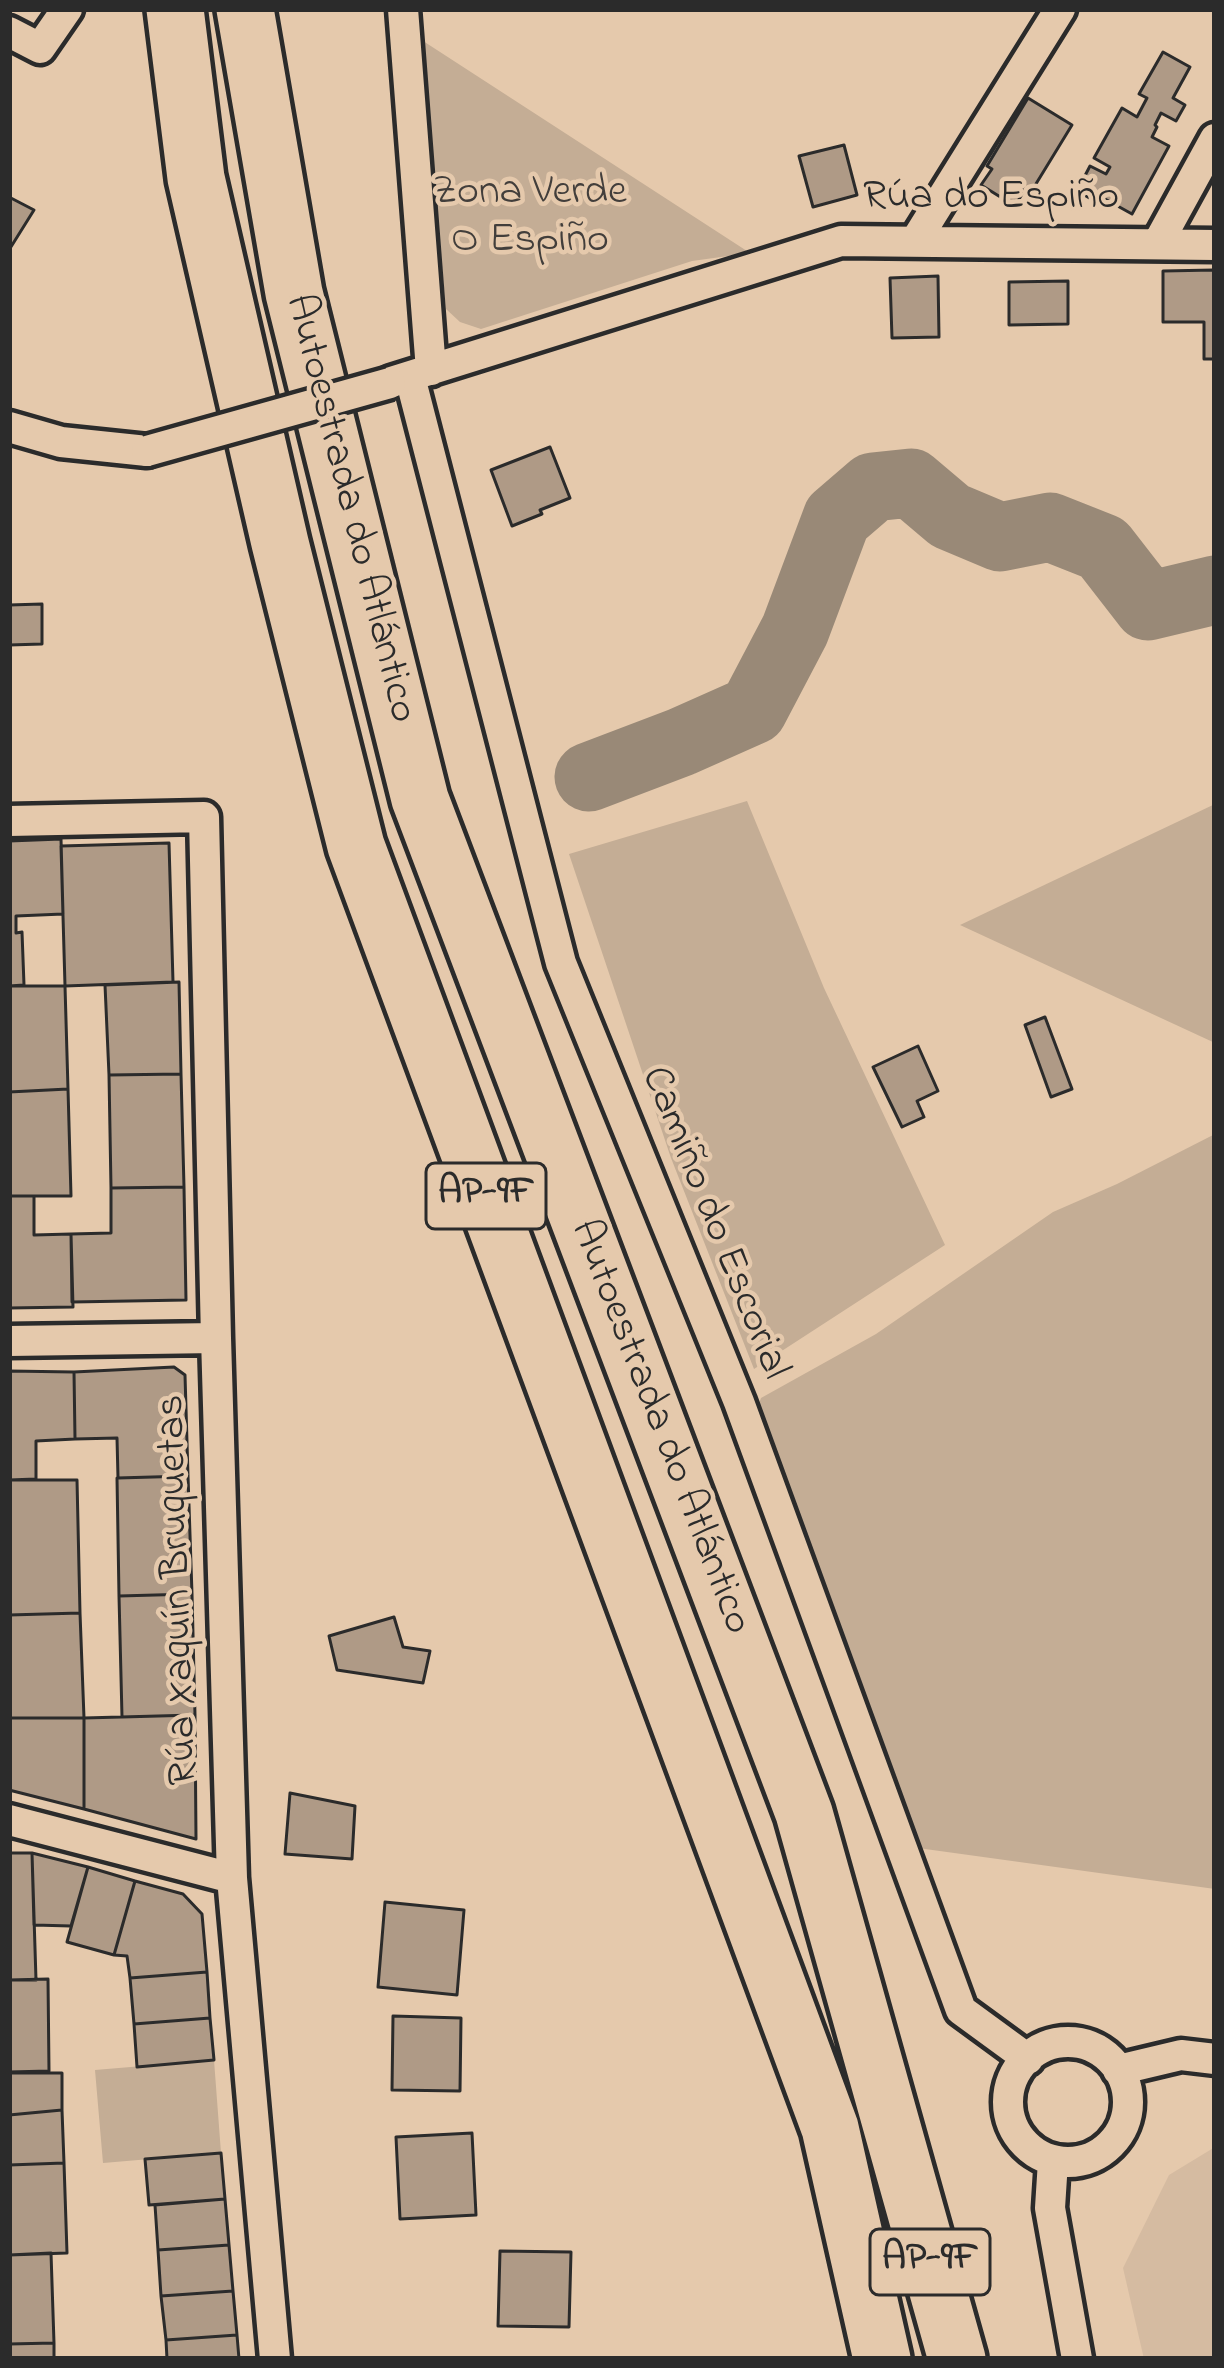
<!DOCTYPE html>
<html>
<head>
<meta charset="utf-8">
<style>
  body { margin:0 }
  #map { position:relative; width:1224px; height:2368px; overflow:hidden; background:#e5c9ac; font-family:"Indie Flower",sans-serif }
  canvas { display:block }
  .frame { position:absolute; inset:0; border:12px solid #2b2b2b; pointer-events:none }
</style>
</head>
<body>
<div id="map">
<canvas width="1224" height="2368"></canvas>
<div class="frame"></div>
</div>
<script>
const ctx = document.querySelector('canvas').getContext('2d');
ctx.lineJoin = 'round';
function fillPath(path, color) {
  ctx.fillStyle = color;
  ctx.fill(path, 'evenodd');
}
function stroke(path, color, width, dash) {
  ctx.strokeStyle = color;
  ctx.lineWidth = width;
  ctx.lineCap = dash ? 'butt' : 'round';
  ctx.setLineDash(dash || []);
  ctx.stroke(path);
}
function label(font, color, halo, rows, align = 'center') {
  ctx.font = font + ' "Indie Flower",sans-serif';
  ctx.lineWidth = 9;
  ctx.setLineDash([]);
  ctx.textBaseline = 'middle';
  ctx.strokeStyle = halo;
  ctx.fillStyle = color;
  for (const [text, x, y, turn = 0] of rows) {
    ctx.save();
    ctx.translate(x, y);
    ctx.rotate((+turn || 0) * Math.PI / 180);
    ctx.textAlign = isNaN(turn) ? turn : align;
    if (halo) ctx.strokeText(text, 0, 0);
    ctx.fillText(text, 0, 0);
    ctx.restore();
  }
}
fillPath(new Path2D(`
  M1215,2147V2359H1144L1123,2268L1169,2175Z`), '#d5bba1');
fillPath(new Path2D(`
  M420,39L750,253L692,261L481,329L460,322L446,309Z
  M747,801L824,988L945,1245L754,1369L671,1158L569,854Z
  M1215,804V1043L960,925Z
  M1215,1134V1889L918,1848L756,1412L761,1398L876,1334L1053,1212L1117,1184Z
  M214,2060L221,2153L103,2163L95,2070Z`), '#c4ad95');
stroke(new Path2D(`
  M589,777L681,742L753,710L795,630L837,518L873,487L911,483L950,516L1000,537L1050,527L1103,548L1148,606L1215,590`), '#998977', 69);
const building = new Path2D(`
  M1163,52L1190,67L1173,98L1185,105L1176,121L1161,113L1155,125L1157,127L1152,137L1169,146L1132,214L1096,194L1093,200L1077,191L1090,166L1106,174L1110,167L1094,158L1122,108L1137,117L1147,98L1139,94Z
  M1028,98L1072,125L1031,192L1025,189L1015,206L981,185L992,169L987,166Z
  M844,145L857,195L813,207L799,156Z
  M9,197L34,210L9,250Z
  M1214,270L1215,359H1204V322H1163V271Z
  M938,276L939,337L892,338L890,278Z
  M1068,281V324L1009,325V282Z
  M550,447L570,498L540,510L542,514L512,526L491,470Z
  M42,604V644L9,645V605Z
  M61,839L63,914L16,916V933L22,932L24,985L9,986V841Z
  M169,843L173,982L65,986L61,846Z
  M179,982L181,1074L109,1075L105,985Z
  M9,986H65L68,1089L9,1092Z
  M1045,1017L1072,1089L1051,1097L1025,1025Z
  M918,1046L938,1091L917,1101L924,1117L902,1127L873,1067Z
  M181,1074L184,1187L111,1188L109,1075Z
  M68,1089L71,1196H9V1092Z
  M184,1187L186,1300L72,1302L71,1234L111,1233V1188Z
  M9,1196H34V1235L71,1234L73,1307L9,1308Z
  M174,1367L185,1375L188,1476L118,1478L117,1438L75,1439L74,1372Z
  M9,1371L74,1372L75,1439L36,1441V1479L9,1480Z
  M188,1476L192,1594L119,1596L117,1478Z
  M9,1480H77L80,1613L9,1615Z
  M192,1594L195,1715L122,1717L119,1596Z
  M80,1613L84,1718H9V1615Z
  M394,1617L403,1647L430,1651L423,1683L337,1670L329,1636Z
  M195,1715L196,1839L84,1809V1718Z
  M9,1718H84V1809L9,1790Z
  M290,1793L355,1806L352,1859L285,1854Z
  M9,1853H32L36,1980H9Z
  M32,1853L88,1867L71,1926L34,1925Z
  M88,1867L135,1881L114,1955L67,1942Z
  M135,1881L183,1894L202,1914L207,1972L130,1978L127,1956L114,1955Z
  M385,1902L464,1910L457,1995L378,1987Z
  M207,1972L210,2018L134,2024L130,1978Z
  M48,1979L49,2071L9,2072V1980Z
  M393,2016L461,2018L460,2091L392,2090Z
  M210,2018L214,2060L137,2067L134,2024Z
  M9,2073H62V2110L9,2115Z
  M62,2110L64,2163L9,2165V2115Z
  M472,2133L476,2215L400,2219L396,2137Z
  M221,2153L225,2199L149,2205L145,2159Z
  M64,2163L67,2253L9,2255V2165Z
  M225,2199L229,2245L158,2250L155,2205Z
  M229,2245L233,2291L161,2296L158,2250Z
  M500,2251L571,2252L569,2327L498,2326Z
  M51,2253L54,2343L9,2344V2255Z
  M233,2291L237,2335L166,2340L161,2296Z
  M237,2335L239,2359H167L166,2340Z
  M54,2343V2359H9V2344Z`);
fillPath(building, '#af9a86');
stroke(building, '#2b2b2b', 3);
const minor = new Path2D(`
  M403,9L431,370
  M9,32L40,48L67,9
  M916,240L1060,9
  M1158,243L1215,139
  M410,377L561,963L739,1402L961,2010L1028,2059
  M391,382L841,241L1215,245
  M9,427L61,442L147,451
  M9,821L204,817L216,1338L232,1878L275,2359
  M9,1341L216,1338
  M9,1820L232,1878
  M1008 2102a60 60 0 1 1 120 0a60 60 0 1 1-120 0Z
  M1118,2070L1181,2055L1215,2059
  M1053,2161L1050,2208L1077,2359`);
const motorway = new Path2D(`
  M175,9L196,178L280,543L356,846L830,2128L882,2359
  M245,9L294,293L420,799L804,1813L957,2359`);
stroke(minor, '#2b2b2b', 39);
stroke(motorway, '#2b2b2b', 66);
stroke(minor, '#e5c9ac', 30);
stroke(motorway, '#e5c9ac', 57);
const minorBridge = new Path2D(`
  M147,451L390,383`);
stroke(minorBridge, '#2b2b2b', 39, []);
stroke(minorBridge, '#e5c9ac', 30);
for (const [x, y, w] of [
  [486,1196,120],
  [930,2262,120]
]) {
  const box = new Path2D();
  box.roundRect(x - w / 2, y - 33, w, 66, 9);
  ctx.fillStyle = '#e5c9ac';
  ctx.fill(box);
  stroke(box, '#2b2b2b', 3);
}
label('bold 39px', '#2b2b2b', null, [
  ["AP-9F",486,1196],
  ["AP-9F",930,2262]
]);
label('42px', '#423e3b', '#e5c9ac', [
  ["Zona Verde",530,195],
  ["O Espiño",530,243]
]);
label('42px', '#2b2b2b', '#e5c9ac', [
  ["Rúa do Espiño",991,200],
  ["Autoestrada do Atlántico",348,509,76],
  ["Camiño do Escorial",712,1224,68],
  ["Autoestrada do Atlántico",658,1428,69],
  ["Rúa Xaquín Bruquetas",181,1590,-92]
]);
</script>
</body>
</html>
